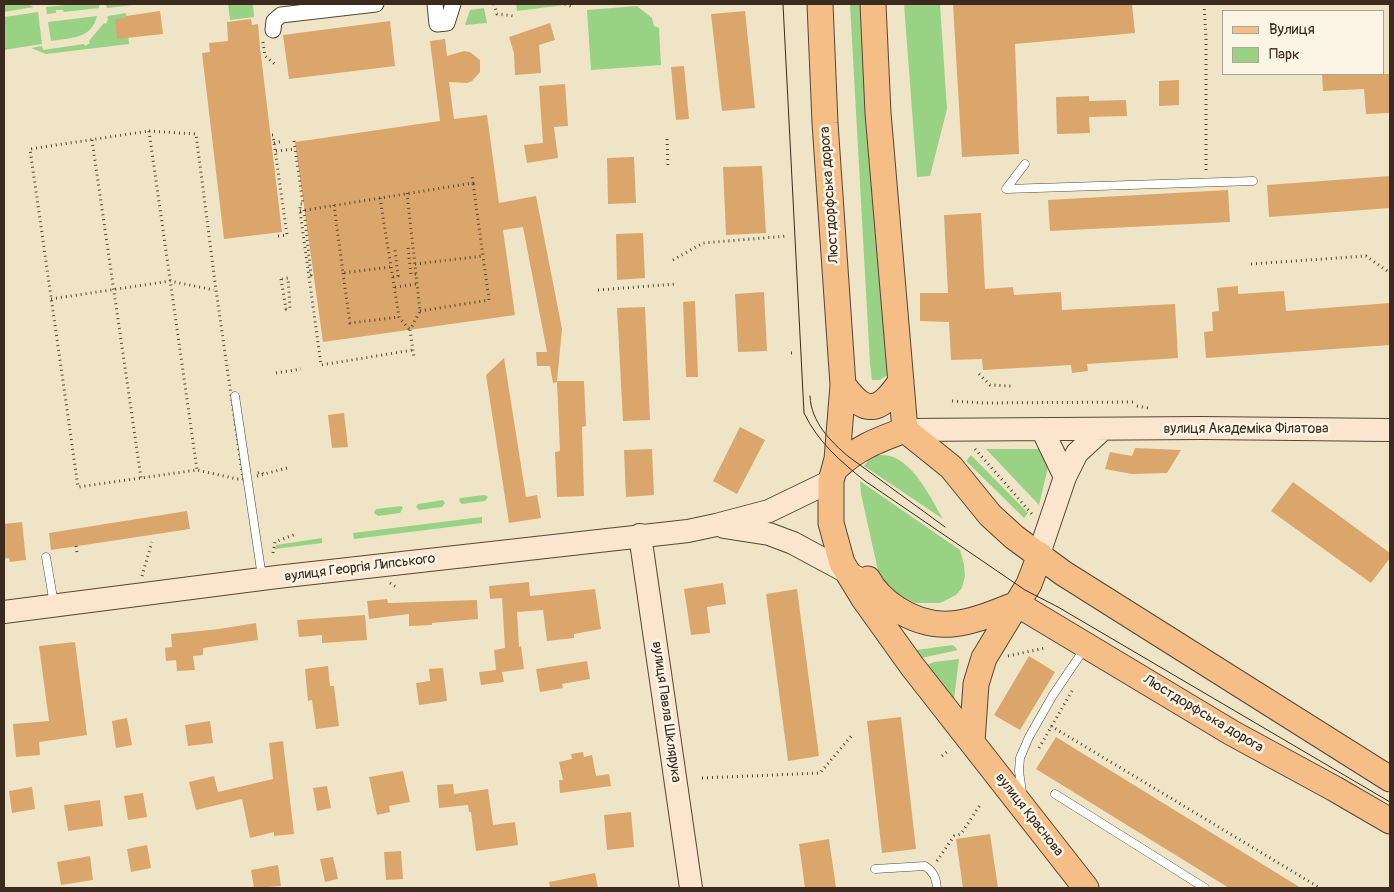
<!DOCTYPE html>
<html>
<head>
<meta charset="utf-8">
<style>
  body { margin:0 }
  #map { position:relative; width:1394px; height:892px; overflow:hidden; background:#efe5c6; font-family:Pangolin,sans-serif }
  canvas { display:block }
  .frame { position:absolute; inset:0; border:5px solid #3b2a1e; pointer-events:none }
  .legend { position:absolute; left:1222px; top:10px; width:162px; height:65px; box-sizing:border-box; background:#fcf5e5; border:1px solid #afa495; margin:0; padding:6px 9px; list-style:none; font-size:15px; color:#3b2a1e }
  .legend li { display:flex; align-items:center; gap:10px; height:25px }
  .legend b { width:25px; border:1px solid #afa495 }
</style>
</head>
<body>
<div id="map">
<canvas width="1394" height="892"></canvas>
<div class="frame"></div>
<ul class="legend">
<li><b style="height:6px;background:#f6be87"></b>Вулиця</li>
<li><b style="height:14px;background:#9ad285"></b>Парк</li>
</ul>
</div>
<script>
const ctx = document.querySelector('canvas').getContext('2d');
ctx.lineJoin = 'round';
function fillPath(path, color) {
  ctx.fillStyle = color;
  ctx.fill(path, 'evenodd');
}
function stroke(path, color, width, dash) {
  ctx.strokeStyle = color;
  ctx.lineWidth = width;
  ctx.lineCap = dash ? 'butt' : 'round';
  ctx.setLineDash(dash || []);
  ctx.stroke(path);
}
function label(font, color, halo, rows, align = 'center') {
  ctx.font = font + ' Pangolin,sans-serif';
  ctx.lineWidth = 5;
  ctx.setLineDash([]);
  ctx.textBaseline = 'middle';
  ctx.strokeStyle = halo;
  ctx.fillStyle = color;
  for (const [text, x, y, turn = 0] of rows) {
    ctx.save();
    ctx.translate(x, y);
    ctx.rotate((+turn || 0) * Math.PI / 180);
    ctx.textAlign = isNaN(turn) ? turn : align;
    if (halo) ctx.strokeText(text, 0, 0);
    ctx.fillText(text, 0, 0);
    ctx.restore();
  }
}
fillPath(new Path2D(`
  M4,4H27L34,7L4,12Z
  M76,4H133V5L107,8L106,5H99V8L64,12L63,10H56V13L47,14L46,7Z
  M228,4H253L254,17L230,20Z
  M516,4H572L517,11Z
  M850,4H866L889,374L880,380H872L870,364Z
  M904,4H940L947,109L930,176L917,177Z
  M637,6L652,18L654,26L659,28L661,65L591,70L587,10Z
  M484,8L487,23L465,25L470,10Z
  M38,12L42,44L4,50V17Z
  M126,13L129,44L46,54L31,48L42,46L43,50L84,44L85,46L90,43L89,41L104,23L106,24L108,19L107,18L108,16Z
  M97,16C92,39 70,38 51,41L48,22Z
  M986,449H1040L1050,459L1039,505Z
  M877,455C882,455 888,455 893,457C915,465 932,500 943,519L864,466L870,458Z
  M971,455L1028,513L1024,518L966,461Z
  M860,481L960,550L964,564L965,576L962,588L956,595L940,603H915L898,595L892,592L879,575L861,494Z
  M485,495L488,497L485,501L462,504L459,501L460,498Z
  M443,500L445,503L442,507L419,510L416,507L418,504Z
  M401,506L403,508L400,513L378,516L374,513L376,509Z
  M482,517V523L354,539L353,533Z
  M322,538V543L275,549L276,545Z
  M953,645L958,650L912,660V653L916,650Z
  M959,659L954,699L952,702L918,669L934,662Z`), '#9ad285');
fillPath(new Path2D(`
  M953,4H1132L1135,33L1015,44L1019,154L962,157Z
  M160,11L163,34L117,39L115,19L126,18V16Z
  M745,11L755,108L722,111L711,14Z
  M251,19L252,25L258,24L260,47L282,232L224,239L202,53L210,52L209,43L228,41L227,22Z
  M390,21L395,66L289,79L283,35Z
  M550,23L555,40L539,45L541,73L515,75L514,53L509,37Z
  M445,39L447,56L464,51L470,52L480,60V72L472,81L467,83L449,82L454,119L487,115L499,203L536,196L562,329L557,381H584L586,426L582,427L584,496L557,497L555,452L560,451L557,382L553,383L550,366H537L536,352H547L523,227L503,230L515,315L323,342L295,142L440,121L430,41Z
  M684,66L689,119L676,120L671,67Z
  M1322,74H1390V113L1366,114L1364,89L1323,91Z
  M1179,80V105L1159,106V81Z
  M565,84L568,126L554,127L558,158L527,163L524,145L543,143L539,86Z
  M1089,96V101L1126,100L1127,116L1089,117L1090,133L1057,134L1056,97Z
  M634,157L636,203L608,204L607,158Z
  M762,166L766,233L726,235L723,167Z
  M1390,176V208L1269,217L1267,185Z
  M1228,190L1230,222L1050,231L1048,200Z
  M981,213L985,289L1013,287L1014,295L1061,292L1062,310L1175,304L1178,358L1087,364L1088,371L1072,373L1071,365L983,370L982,359L951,360L949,322L920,321V293H948L944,215Z
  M643,233L645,278L617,280L616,234Z
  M1238,286V294L1284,291L1286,311L1390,303V345L1206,358L1204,332L1213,331L1212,312L1219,311L1217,288Z
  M764,292L767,351L738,352L735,294Z
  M695,301L698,377H686L683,302Z
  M645,307L650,420L623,421L617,308Z
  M504,358L526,497L537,495L541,518L509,523L486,375Z
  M344,413L348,447L332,448L328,415Z
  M740,427L765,440L737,494L713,481Z
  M1135,448L1181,450L1167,473L1132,474L1105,469L1110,452L1132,456Z
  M652,449L654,495L626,497L624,450Z
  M1293,482L1390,553V558L1371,583L1271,511Z
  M187,511L190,529L51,550L49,533Z
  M22,522L26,560L10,562L9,558L4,559V524Z
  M529,582L530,596L595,589L601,629L574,634V638L547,641L543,610L517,612L519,647L521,646L524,669L502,672L504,682L481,685L479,672L496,670L494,650L505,648L502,598L490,599L489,586Z
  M723,583L726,604L707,607L710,633L691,635L684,589Z
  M797,589L819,756L788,761L766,594Z
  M387,599L388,603L477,600L478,619L432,623V625L409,626V614L369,619L367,601Z
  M365,615L367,640L322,643V635L299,637L297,620Z
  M256,623L258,640L203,648V655L193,656L195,670L177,671L176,660L166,661L165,648L172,647L171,634L219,629Z
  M75,642L87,735L39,742L40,755L16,757L13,724L49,721L39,646Z
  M1029,656L1055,672L1020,730L994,715Z
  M587,661L590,679L562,684L563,688L540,692L536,669Z
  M328,666L330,686H334L339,726L316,729L312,700L308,701L305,669Z
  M443,668L447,701L419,705L416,683L430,681L429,669Z
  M901,717L916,849L882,853L867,721Z
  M127,718L132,745L116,748L112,721Z
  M210,721L213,743L188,746L185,725Z
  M1056,737L1301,888H1229L1036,769Z
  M283,741L294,834L274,836V832L250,838L242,799L196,810L189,782L214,776L218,792L273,779L269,743Z
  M583,752L584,757L592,755L596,776L609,774L611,786L560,793L559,780H563L559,762L572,759L571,754Z
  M403,771L410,802L389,806L390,812L377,815L369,777Z
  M453,784L454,794L488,789L493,825L515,822L518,845L476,851L471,812H469L468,805L439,808L437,785Z
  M327,786L331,808L317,811L313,788Z
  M32,787L35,809L12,813L9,791Z
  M143,793L147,817L128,820L124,796Z
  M100,800L103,826L68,831L64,805Z
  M631,812L634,847L607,850L604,815Z
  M990,834L998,888H963L956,839Z
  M829,839L836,888H805L799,844Z
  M147,845L151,868L131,872L127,849Z
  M401,851L403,879L386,880L384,852Z
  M90,856L93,880L61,885L57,862Z
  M333,857L338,879L325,882L320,859Z
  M278,865L281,886L254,888L251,870Z
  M595,873L598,888H550L549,882Z`), '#daa66c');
const lane = new Path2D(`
  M1025,164L1006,189L1253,181
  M235,396L262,577
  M46,557L54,604
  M1022,793L1019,771L1020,758L1029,737L1053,695L1085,648
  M1055,794L1205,888
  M875,869L925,866C934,872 936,878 937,888`);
const street = new Path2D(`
  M435,4L437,24L447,23L453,4
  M273,30L274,21L281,15L376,4`);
const secondary = new Path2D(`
  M1042,429L1065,477
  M905,430L1202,428L1390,430
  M724,527L769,534L793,543L856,577
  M640,535L691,888
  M1040,555L1042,545L1065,477L1077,453L1103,429
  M4,612L277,577L688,531L716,525L769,511L831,481`);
const primary = new Path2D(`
  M820,4L825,123L843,385L837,459L831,481V523L842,563L864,599L912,666L1086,888
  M873,4L878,113L905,430
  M843,385C848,391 854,399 860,403C878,415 892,394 901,381
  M905,430L951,467L990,515L1014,537L1063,573L1390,779
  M835,469C856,448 878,440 905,430
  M868,579C874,591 885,601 897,609C940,637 974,621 1017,604
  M1017,604L1232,733L1335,789L1390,821
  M972,742L976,684L984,658L1029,584L1040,555`);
stroke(lane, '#564637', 9);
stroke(street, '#564637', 17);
stroke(secondary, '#564637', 24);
stroke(primary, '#564637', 27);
stroke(new Path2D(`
  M494,4L497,14L514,16
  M565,4L573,7
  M1204,4L1206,39V172
  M263,42L265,56L276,65
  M149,131L196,134L216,290L243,479H237L197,470L78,487L30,149Z
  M149,131L197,470
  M272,135H273L287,235L278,236
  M667,139L668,168
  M92,140L141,478
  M294,141L303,204H300V211L321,365L413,350
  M274,143L283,141
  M276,151L295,149
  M407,193L420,311L410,330L414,357
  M380,198L399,317L410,330
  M334,205L343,273L391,267
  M304,210L311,275H308
  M300,211L473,183L472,175
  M408,248L411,274H416
  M673,260L703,243L787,236
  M415,264L483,256L473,183
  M1251,264L1366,256L1390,273
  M343,273L350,323L399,317
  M393,277L398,276L395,250
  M281,279L286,309L290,308L288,278L282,279
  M395,287L417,284
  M598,290L676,284
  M51,299L170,281L214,290
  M420,311L489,300L483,256
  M791,353H795
  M276,373L301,369
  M979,374L990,385L1011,386
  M952,401L983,403L1137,402
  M1137,406L1148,408
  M975,449L1032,514
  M258,473L261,472L264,474
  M257,476L287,468
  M76,546L77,553
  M273,553L275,542L296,534
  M142,576L152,542
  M390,583L398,588
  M1008,656L1045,648
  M1051,726L1320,888
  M1039,748L1072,691
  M942,756L947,752
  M702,778L820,773L853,734
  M937,861L954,836L961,834L980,805`), '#564637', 3, [1, 4]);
stroke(lane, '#fff', 8);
stroke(street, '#fff', 15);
stroke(secondary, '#fbe5cf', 22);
stroke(primary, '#f6be87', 25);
stroke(new Path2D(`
  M783,4L804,413C818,442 840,461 865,481L1025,590L1058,607L1390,802
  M810,396C811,422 830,441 849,457L945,527`), '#3b2a1e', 1);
label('14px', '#3b2a1e', '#fcf5e5', [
  ["Люстдорфська дорога",830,195,-94],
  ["вулиця Академіка Філатова",1246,429],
  ["вулиця Георгія Липського",360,568,-7],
  ["вулиця Павла Шклярука",666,712,82],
  ["Люстдорфська дорога",1203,714,31],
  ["вулиця Краснова",1029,815,52]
]);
</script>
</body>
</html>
